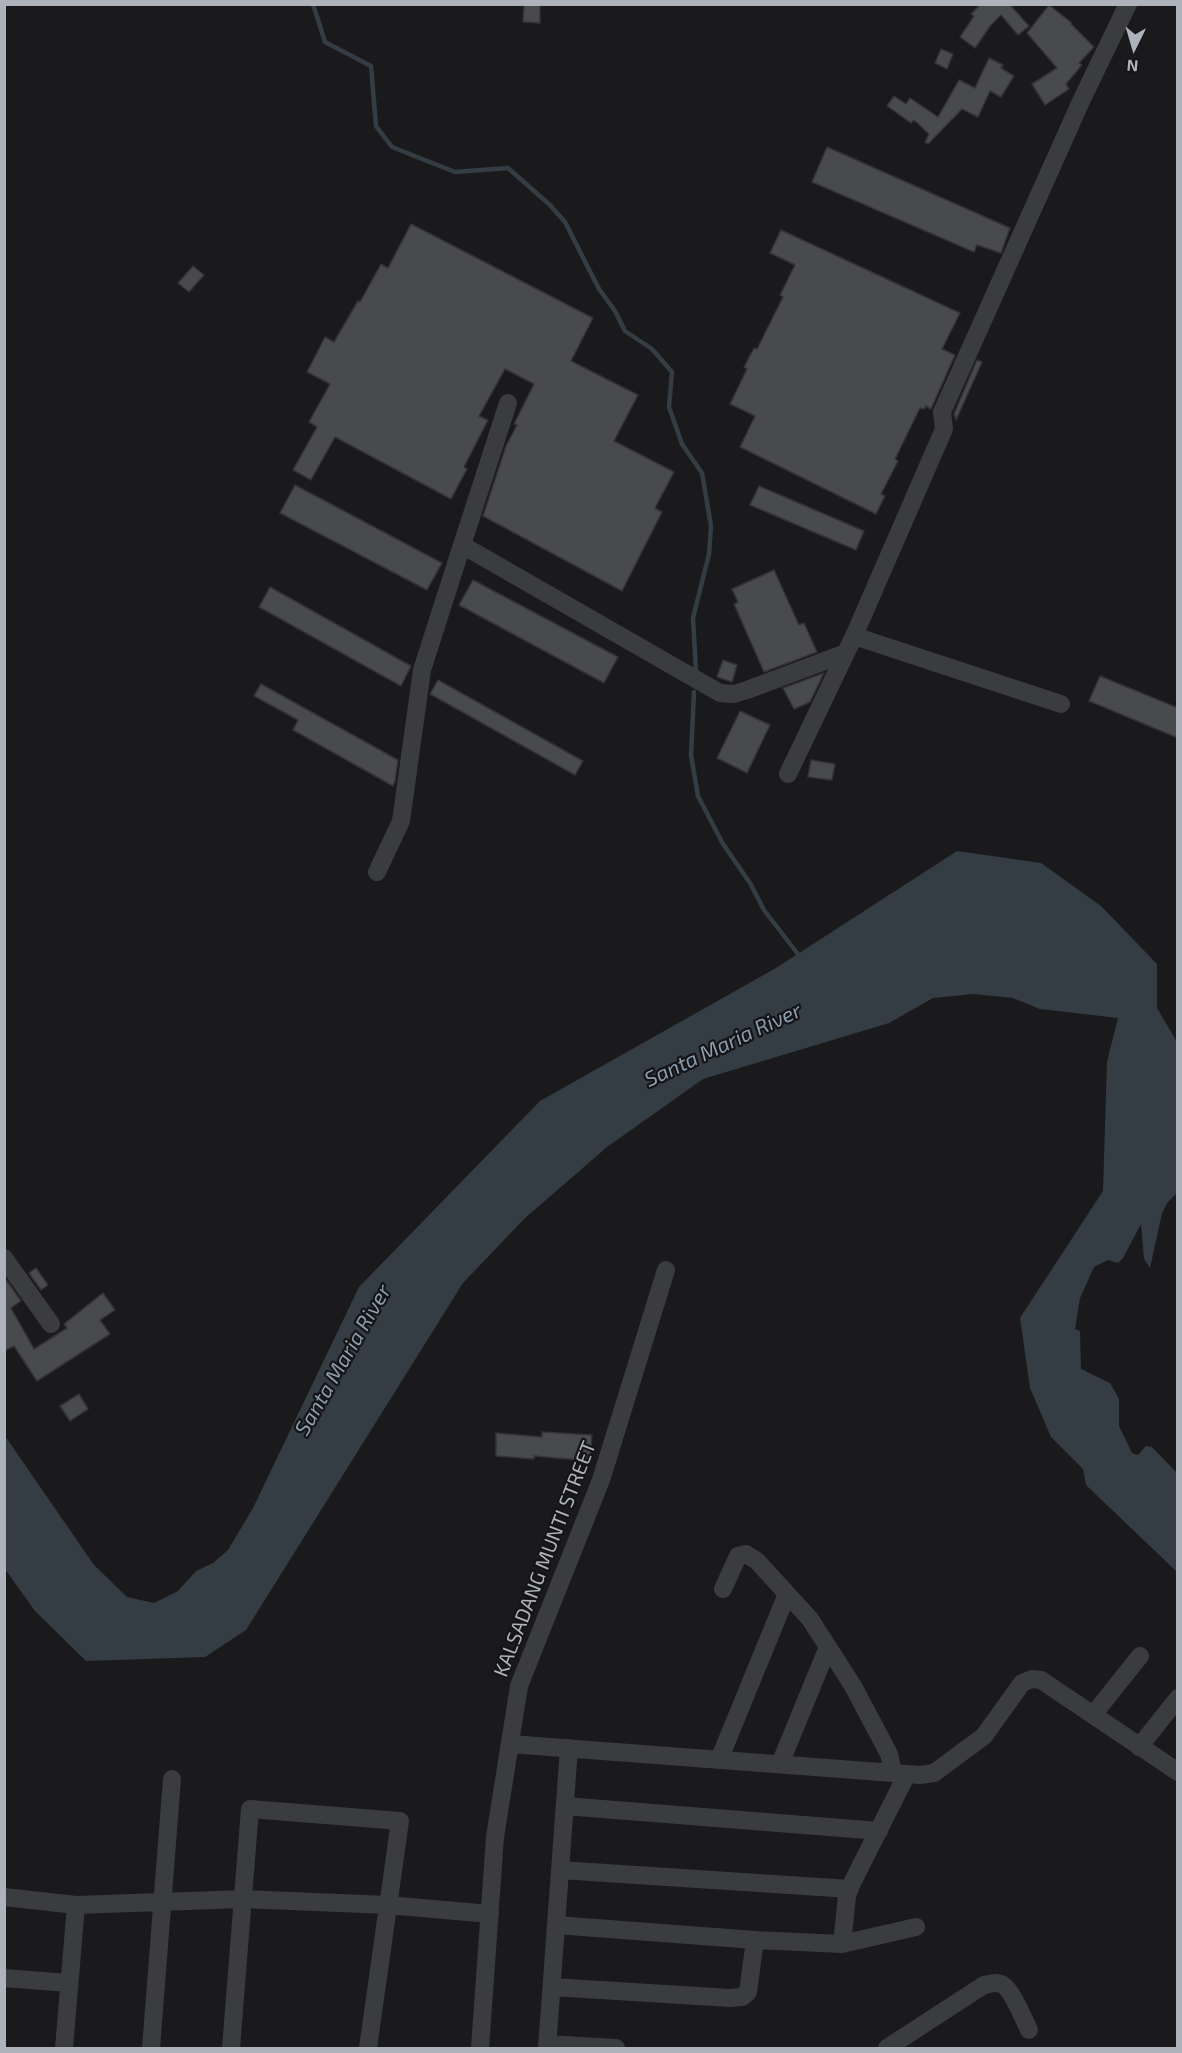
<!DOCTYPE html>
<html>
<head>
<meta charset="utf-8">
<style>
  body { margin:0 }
  #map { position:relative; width:1182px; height:2053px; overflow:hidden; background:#1a1a1c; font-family:"Exo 2",sans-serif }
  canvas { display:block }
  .frame { position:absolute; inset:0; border:6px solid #aeb2ba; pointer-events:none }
  .north { position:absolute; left:1104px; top:18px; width:60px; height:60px; -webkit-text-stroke:4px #151517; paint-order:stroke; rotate:185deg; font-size:16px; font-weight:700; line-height:24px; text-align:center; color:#aeb2ba }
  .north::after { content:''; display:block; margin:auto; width:21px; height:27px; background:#aeb2ba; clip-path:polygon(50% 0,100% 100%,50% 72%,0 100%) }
</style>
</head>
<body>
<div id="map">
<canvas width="1182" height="2053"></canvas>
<div class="frame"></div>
<div class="north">N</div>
</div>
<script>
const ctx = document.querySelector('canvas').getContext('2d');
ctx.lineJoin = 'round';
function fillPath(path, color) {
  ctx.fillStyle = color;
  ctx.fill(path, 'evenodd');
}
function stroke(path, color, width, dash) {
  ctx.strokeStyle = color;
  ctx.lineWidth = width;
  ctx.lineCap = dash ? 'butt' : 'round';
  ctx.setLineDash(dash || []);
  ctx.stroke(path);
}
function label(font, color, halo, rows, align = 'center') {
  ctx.font = font + ' "Exo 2",sans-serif';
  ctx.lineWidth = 4.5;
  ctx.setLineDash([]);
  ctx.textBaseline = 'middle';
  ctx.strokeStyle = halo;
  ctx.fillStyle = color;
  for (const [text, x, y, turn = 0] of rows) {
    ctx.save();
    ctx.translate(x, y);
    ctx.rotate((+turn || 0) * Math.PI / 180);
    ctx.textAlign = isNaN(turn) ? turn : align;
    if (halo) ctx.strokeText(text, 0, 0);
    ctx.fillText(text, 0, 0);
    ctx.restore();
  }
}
fillPath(new Path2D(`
  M957,851L1041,863L1101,906L1157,964V1008L1177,1042L1176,1122L1178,1129L1177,1193L1168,1202L1162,1213L1150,1268L1144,1259L1141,1224L1123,1258L1118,1263L1108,1260L1094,1267L1080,1298L1075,1329L1080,1331L1081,1369L1110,1383L1119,1399V1426L1132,1453L1138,1455L1146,1446L1152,1447L1177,1473V1572L1086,1485L1083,1469L1051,1437L1030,1388L1020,1318L1103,1191L1107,1062L1118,1018L1040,1009L1013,998L973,994L933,998L889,1023L703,1079L607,1147L524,1219L463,1283L246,1630L205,1657L86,1661L35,1611L5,1569V1436L94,1565L127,1597L154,1603L178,1591L196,1571L213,1563L228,1550L253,1508L359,1287L540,1101L776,968Z`), '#353d44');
stroke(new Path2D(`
  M313,4L325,42L371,66L376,126L392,147L455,172L508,168L550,205L565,222L599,289L615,311L625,331L652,349L672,372L669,407L682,444L702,473L711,526L709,554L693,618L696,672
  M694,692L691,755L698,796L723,844L750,883L764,910L801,958`), '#353d44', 4.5);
const building = new Path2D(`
  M524,4H540V23L523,22Z
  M981,4H1012L1011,6L1029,26L1018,35L1001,15L991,25L975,48L960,37L974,16L971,14Z
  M1049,5L1072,23L1071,24L1094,47L1079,63L1082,65L1066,84L1069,89L1045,105L1032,84L1057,68L1027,33Z
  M941,49L953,54L947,69L935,63Z
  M989,58L1003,65L1001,68L1014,76L1001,97L990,91L978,117L962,109L928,144L925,142L929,134L914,120L911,123L887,106L894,96L906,104L910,98L938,117L959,80L975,88Z
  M827,147L1010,228L1001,253L977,245L974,252L812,182Z
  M411,224L593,318L571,361L638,395L614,441L674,472L655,508L662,512L622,591L483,516L506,446L517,425L514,424L534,384L505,369L479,416L488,420L464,467L467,469L451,499L335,437L311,480L293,470L317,427L309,422L330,384L307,372L325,337L334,342L358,301L360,302L381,264L388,268Z
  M781,230L960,313L942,349L955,355L931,409L926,406L924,409L920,408L895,459L898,461L881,494L885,496L876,514L740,447L755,416L730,404L747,369L744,367L754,348L757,349L783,297L780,295L795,265L770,253Z
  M193,266L204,275L189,292L178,283Z
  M977,360L982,362L956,420L954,414Z
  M295,485L442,563L427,590L280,513Z
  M759,486L864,531L856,550L750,505Z
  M774,570L799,625L804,623L817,652L764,672L734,604L738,602L732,589Z
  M473,580L618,657L604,683L459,605Z
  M270,587L411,666L401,686L259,607Z
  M723,660L737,665L732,682L717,677Z
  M824,673L810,702L794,709L783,688Z
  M1100,676L1178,708V738L1089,701Z
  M438,680L583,761L575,775L430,694Z
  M261,684L398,760L395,781L393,786L293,730L298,720L254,696Z
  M740,711L770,725L747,773L717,758Z
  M811,760L835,764L832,780L808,777Z
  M36,1268L48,1285L41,1290L29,1273Z
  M7,1281L21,1301L11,1308L34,1349L67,1328L64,1324L103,1293L115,1310L100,1320L110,1334L37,1381L14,1346L4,1351V1283Z
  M79,1394L88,1409L70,1421L60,1406Z
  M542,1432L592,1435L590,1461L534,1456V1459L496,1456V1433L542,1437Z`);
fillPath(building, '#494a4e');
stroke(building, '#343437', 1.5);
stroke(new Path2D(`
  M508,403L462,545L720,693L734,694L747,690L846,653
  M854,636L1061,704
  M788,774L854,636L944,429L942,412L1082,99L1128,4
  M377,872L401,821L422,670L462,545
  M4,1258L51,1324
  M723,1589L738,1556L746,1554L757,1561L810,1619L853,1686L889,1754L893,1773
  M1093,1715L1140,1656
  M510,1744L920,1775L934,1773L984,1736L1022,1683L1032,1679L1041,1680L1178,1772
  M1139,1747L1178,1698
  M719,1760L787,1594
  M780,1764L828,1647
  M565,1806L879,1831
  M560,1870L850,1889
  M4,1897L76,1905L243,1899L388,1905L490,1914
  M556,1925L755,1940L842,1944L916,1927
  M842,1944L847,1896L851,1885L907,1774
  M4,1978L69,1983
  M552,1987L730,1998L742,1997L748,1992L755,1940
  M547,2044L616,2048
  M64,2048L76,1905
  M151,2048L172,1779
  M231,2048L250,1809L400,1821L368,2048
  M480,2048L495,1837L519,1686L601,1480L666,1270
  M547,2048L569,1748
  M887,2048L984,1985C990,1984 997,1981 1003,1985C1012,1990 1024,2020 1029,2030`), '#3b3c40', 18);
label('20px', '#aeb2ba', '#151517', [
  ["KALSADANG MUNTI STREET",545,1559,-69]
]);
label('italic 21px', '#899eb0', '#151517', [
  ["Santa Maria River",723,1045,-25],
  ["Santa Maria River",343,1360,-60]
]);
</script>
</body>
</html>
